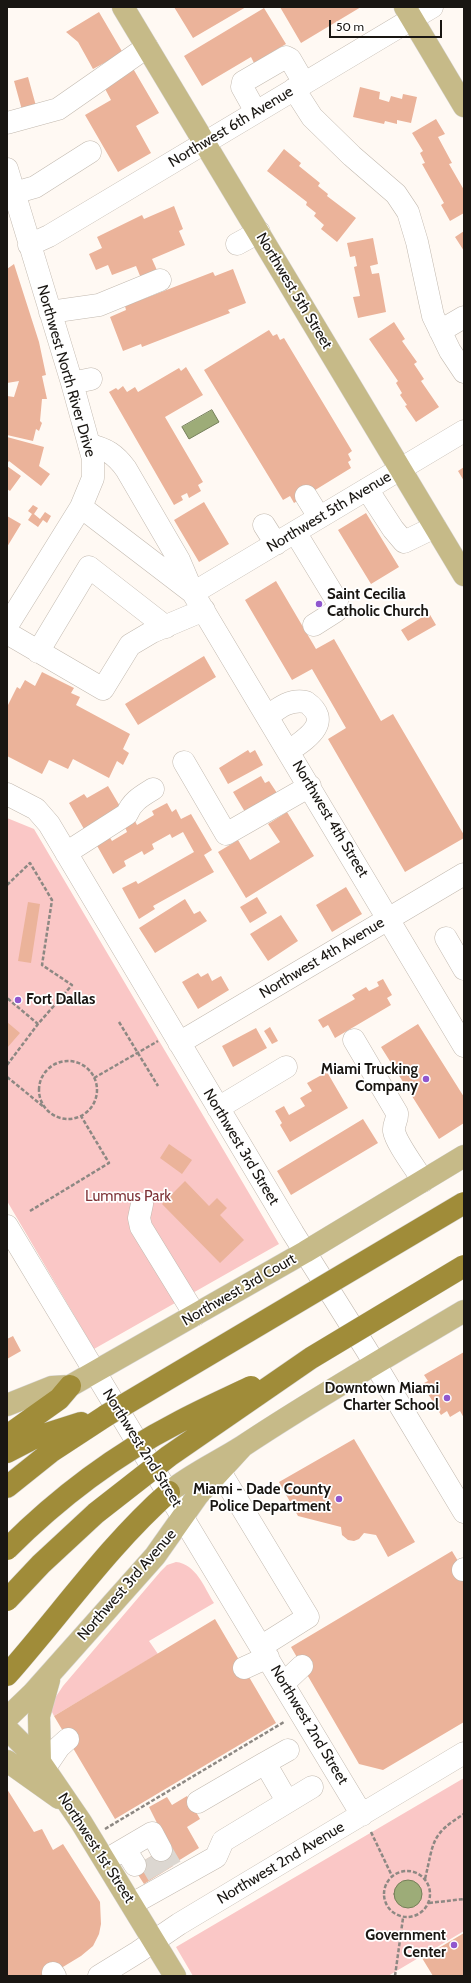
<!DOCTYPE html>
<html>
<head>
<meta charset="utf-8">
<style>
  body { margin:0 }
  #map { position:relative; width:471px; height:1983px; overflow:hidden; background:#fff9f3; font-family:Cabin,sans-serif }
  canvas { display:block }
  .frame { position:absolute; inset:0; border:8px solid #191612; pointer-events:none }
  .scale { position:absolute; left:329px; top:20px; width:113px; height:18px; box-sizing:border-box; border:2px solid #191612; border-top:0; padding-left:5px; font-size:12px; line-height:14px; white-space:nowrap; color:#191612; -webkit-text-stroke:3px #fff; paint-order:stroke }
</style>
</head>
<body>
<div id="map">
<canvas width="471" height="1983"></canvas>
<div class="frame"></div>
<div class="scale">50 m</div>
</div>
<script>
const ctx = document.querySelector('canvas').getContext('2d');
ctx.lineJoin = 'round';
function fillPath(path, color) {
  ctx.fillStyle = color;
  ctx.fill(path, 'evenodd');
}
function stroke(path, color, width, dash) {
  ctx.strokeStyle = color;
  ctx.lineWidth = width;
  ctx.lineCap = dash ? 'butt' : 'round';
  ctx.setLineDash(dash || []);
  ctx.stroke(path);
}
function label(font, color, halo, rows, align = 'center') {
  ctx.font = font + ' Cabin,sans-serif';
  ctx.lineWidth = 3.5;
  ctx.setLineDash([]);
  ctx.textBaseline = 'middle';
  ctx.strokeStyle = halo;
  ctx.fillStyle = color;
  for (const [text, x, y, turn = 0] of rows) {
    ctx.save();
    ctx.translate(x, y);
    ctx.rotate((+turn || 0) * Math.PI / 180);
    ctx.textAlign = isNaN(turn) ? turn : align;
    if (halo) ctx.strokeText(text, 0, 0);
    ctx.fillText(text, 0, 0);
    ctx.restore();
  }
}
fillPath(new Path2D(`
  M7,818L34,829L279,1244L94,1349L7,1201Z
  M176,1562C196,1564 204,1587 214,1603L149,1641L158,1654L54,1716L51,1710L53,1701L63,1686L161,1571L167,1565Z
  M464,1778V1931L388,1976H193L176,1947Z`), '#fac7c6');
const water = new Path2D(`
  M212,410L219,422L189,439L182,427Z
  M394 1894a14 14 0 1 1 28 0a14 14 0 1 1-28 0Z`);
fillPath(water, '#9dac78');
stroke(water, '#757f59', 1);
fillPath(new Path2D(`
  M174,7H246L193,38Z
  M280,7H361L301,43Z
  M264,8L286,44L254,63L251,57L202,86L184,56Z
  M99,12L123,53L93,69L78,42L66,32Z
  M131,65L159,113L136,126L151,153L118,172L85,115L111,100L103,85Z
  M28,77L36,106L22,110L14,81Z
  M360,87L380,92L379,99L389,102L391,96L402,99L403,94L417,97L411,123L397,120V124L385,121L384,124L353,117Z
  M436,119L445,134L438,137L452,163L449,164L464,190V213L450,221L441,205L444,203L422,164L425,163L420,153L423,151L412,133Z
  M284,149L301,163L299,166L320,183L318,186L328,194L327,196L356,218L337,242L321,229L324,225L314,216L316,213L306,205L307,202L267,171Z
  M174,206L183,229L179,231L185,245L152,259L164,286L147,293L136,266L112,275L108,265L96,270L89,254L102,248L97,237L142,215L144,219Z
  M464,231V251L455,237Z
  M373,238L378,264L370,266L372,274L379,273L386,312L358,318L353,297L360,296L354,267L357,266L355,256L350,257L347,243Z
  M14,264L39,342L46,375L42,376L47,399H42L40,421L42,423L39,431L36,429L33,441L7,435V396L14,397L19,381L7,383V269Z
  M233,269L246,303L228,310L230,313L142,347L141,344L123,351L110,317L126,310L125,306L213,272L215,276Z
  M394,322L405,339L402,341L417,362L414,364L424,379L421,381L439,407L416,422L405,406L407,405L400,395L402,393L396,383L398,381L369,339Z
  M269,330L273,336L277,334L280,340L284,338L352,451L348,454L351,460L348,462L351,468L294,503L290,496L283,500L204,370Z
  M186,367L203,395L165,417L203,482L198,485L201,491L189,498L187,493L181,496L183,500L174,505L109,392L116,388L118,390L123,386L127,392L135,387L138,392L179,368L181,371Z
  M7,437L44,447L39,466L50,474L41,486L9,461L7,464Z
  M7,466L21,476L10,491L7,489Z
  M464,467V481L458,471Z
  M204,502L229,544L199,562L174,520Z
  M33,505L38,508L34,514L40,519L45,512L51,516L47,523L43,520L38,527L28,520L32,514L28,511Z
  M366,513L399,567L371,584L338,530Z
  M7,516L21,524L7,547Z
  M276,581L316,649L334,639L381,721L393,714L464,835V838L405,872L328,739L346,728L312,669L292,680L245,600Z
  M429,613L436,625L408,641L401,630Z
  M204,656L216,677L138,725L125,704Z
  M42,672L74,688L71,693L80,697L76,705L130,734L123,749L129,753L123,765L117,761L109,778L73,759L68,769L49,760L42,774L7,756V707L17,687L20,689L25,680L35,686Z
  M248,750L250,753L255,750L263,765L228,784L219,768Z
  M261,776L265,783L269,781L277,793L245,812L233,792Z
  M108,786L121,808L84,829L69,803L84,794L87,798Z
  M167,803L172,812L176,809L181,819L191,814L212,850L204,855L214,872L153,906L155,909L139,919L122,888L136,881L138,884L194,852L183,832L172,838L170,834L152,844L154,849L144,855L142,851L124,861L126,866L113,874L96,844L109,836L112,841L127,832L125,827L135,821L137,825L154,815L152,811Z
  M287,812L314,856L246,898L218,852L238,840L250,860L280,842L268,824Z
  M346,887L362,914L332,932L316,905Z
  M257,897L267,913L250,923L240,907Z
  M185,899L194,914L200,911L207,921L155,953L139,928Z
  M28,902L40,904L31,963L18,961Z
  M281,915L298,941L268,961L250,934Z
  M198,973L201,977L208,973L212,981L221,976L229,990L198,1009L182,982Z
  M383,979L392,995L387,998L391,1005L335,1038L328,1025L323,1028L318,1020L355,999L352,995L366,987L369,991L379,986L377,982Z
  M7,1022L20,1033L7,1048Z
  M418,1024L464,1097V1123L439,1139L381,1047Z
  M270,1027L278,1041L272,1044L264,1031Z
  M256,1028L267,1048L233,1067L222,1046Z
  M327,1072L348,1108L290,1142L280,1125L282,1123L275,1111L284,1106L289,1115L305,1106L300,1098L312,1091L307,1083Z
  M363,1119L378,1143L291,1195L277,1171Z
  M169,1144L192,1160L182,1174L160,1158Z
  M185,1181L209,1206L217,1198L227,1208L220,1215L244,1240L220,1263L162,1204Z
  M13,1336L21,1351L7,1359V1339Z
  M464,1352V1418L460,1411L450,1417L447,1411L441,1415L422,1384L428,1381L424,1375Z
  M354,1439L415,1542L388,1557L376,1535L364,1533L359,1539L354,1541L348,1540L342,1535L341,1527L298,1516L279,1482Z
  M452,1551L464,1571V1722L383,1770L359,1764L291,1647Z
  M215,1619L276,1723L115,1819L54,1716Z
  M7,1789L34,1832L42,1829L53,1850L63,1844L100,1902L101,1924L99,1934L93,1946L81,1956L48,1976H7Z
  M187,1796L200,1819L187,1827L199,1848L178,1861L176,1858L170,1861L173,1866L144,1884L133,1867L163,1849L161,1831L149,1807L167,1797L172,1805Z
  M464,1933V1976H433L422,1958Z`), '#ebb39a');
stroke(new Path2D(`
  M161,1850L171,1867
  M148,1858L158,1875`), '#dcd7d1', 22, [22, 11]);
const minor = new Path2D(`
  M294,89L312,117L352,156L396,194L408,212L417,242L433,316L450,351L464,372
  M256,112L242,87L243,82L286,57L290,59L304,83
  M7,123L58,109L147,47
  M7,169L72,383L93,459V478L81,507L7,626
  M14,193L35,187L90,152
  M237,244L259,232
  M29,245L49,236L432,7
  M50,312L99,305L160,280
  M440,331L464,317
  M72,383L91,379
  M89,445C106,448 116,455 126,469L179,560L193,593L464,1046
  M367,489L393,529L404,542L435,527
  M306,496L319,517
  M81,507L192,592
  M264,525L276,544
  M295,532L337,601L336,611L314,625
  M193,593L464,431
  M7,633L103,689L130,645L152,632L204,610
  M38,652L89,567L166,627
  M268,716C280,707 290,699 306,702C334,722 306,739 289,751
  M184,762L226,834L310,786
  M7,794L36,809L49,824L293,1233L366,1349L464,1512
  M66,853L127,814C132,801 142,796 153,789
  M446,938L464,969
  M354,1040L397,1113C398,1120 393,1124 394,1131C396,1143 416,1169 423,1181
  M179,1043L464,874
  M218,1108L286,1067
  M142,1204L139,1218L141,1227L195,1315
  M7,1226L362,1815
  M219,1470L308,1617L262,1646
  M463,1570L464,1569
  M244,1668L268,1657
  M284,1683L302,1666
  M44,1769L59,1747L68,1739
  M287,1801L265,1763L288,1750
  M198,1802L265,1763
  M125,1849L135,1865
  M106,1860L152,1833L161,1850
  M132,1904L216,1857L223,1841L312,1787
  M53,1973L55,1976
  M99,1976L138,1952L179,1924L464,1753`);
const major = new Path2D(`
  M123,7L464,575
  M405,7L464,106
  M7,1405L52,1387L70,1386L305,1252L464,1156
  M169,1492C193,1473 218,1462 243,1446C315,1398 390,1355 464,1311
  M7,1718L33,1693L155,1556L198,1495L242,1447
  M7,1729L40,1762L81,1822L175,1976
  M7,1761L59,1798
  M40,1762L39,1716L49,1680`);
const highway = new Path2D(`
  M7,1436L59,1399L70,1386
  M7,1452L34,1438L81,1423
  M7,1487L52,1451L107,1415
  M7,1675C61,1614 108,1546 169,1492`);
stroke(minor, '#c2b9af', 23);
stroke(major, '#d6d5d4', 23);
stroke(highway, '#d6d5d4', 23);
stroke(new Path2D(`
  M7,885L30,863L52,900L42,965L72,985L38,1024L7,998
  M119,1022L158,1086
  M39 1090a29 29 0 1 1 58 0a29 29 0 1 1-58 0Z
  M7,1065L38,1024
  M7,1077L44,1107
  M94,1078L158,1041
  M30,1211L109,1163L81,1116
  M105,1829L284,1722
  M371,1832L392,1876
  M384 1894a23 23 0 1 1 46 0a23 23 0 1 1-46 0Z
  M425,1879C434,1842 430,1835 464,1814
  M429,1903L464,1899
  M395,1976L403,1918`), '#8d8883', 2.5, [4, 2]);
stroke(minor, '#fff', 22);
stroke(major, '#c6ba88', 22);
stroke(highway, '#a08c39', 22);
const highwayBridge = new Path2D(`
  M107,1415L464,1203
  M7,1549C56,1500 115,1455 177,1423C201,1410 226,1399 251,1387
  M7,1600L41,1564L96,1513L169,1456L311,1358L464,1266`);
stroke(highwayBridge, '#d6d5d4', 23, []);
stroke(highwayBridge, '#a08c39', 22);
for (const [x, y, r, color] of [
  [319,604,4,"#9057ce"],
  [18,1000,4,"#9057ce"],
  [426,1079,4,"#9057ce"],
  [447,1398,4,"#9057ce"],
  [339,1499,4,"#9057ce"],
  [454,1945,4,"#9057ce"]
]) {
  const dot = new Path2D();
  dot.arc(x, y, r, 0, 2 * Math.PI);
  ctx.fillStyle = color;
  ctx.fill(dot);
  stroke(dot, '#fff', 1.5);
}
label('15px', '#191612', '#fff', [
  ["Northwest 6th Avenue",231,127,-31],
  ["Northwest 5th Street",294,291,59],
  ["Northwest North River Drive",66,371,74],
  ["Northwest 5th Avenue",329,512,-31],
  ["Northwest 4th Street",330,819,59],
  ["Northwest 4th Avenue",322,958,-31],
  ["Northwest 3rd Street",241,1147,59],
  ["Northwest 3rd Court",239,1290,-30],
  ["Northwest 2nd Street",142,1448,58],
  ["Northwest 3rd Avenue",127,1585,-49],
  ["Northwest 2nd Street",309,1725,59],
  ["Northwest 1st Street",96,1848,57],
  ["Northwest 2nd Avenue",281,1863,-31]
]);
label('bold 15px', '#191612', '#fff', [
  ["Saint Cecilia",327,595,"left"],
  ["Catholic Church",327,612,"left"],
  ["Fort Dallas",26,1000,"left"],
  ["Miami Trucking",418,1070],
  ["Company",418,1087],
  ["Downtown Miami",439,1389],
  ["Charter School",439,1406],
  ["Miami - Dade County",331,1490],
  ["Police Department",331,1507],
  ["Government",446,1936],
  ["Center",446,1953]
], 'right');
label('15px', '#7e3337', '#fff', [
  ["Lummus Park",128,1197]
]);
</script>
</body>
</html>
